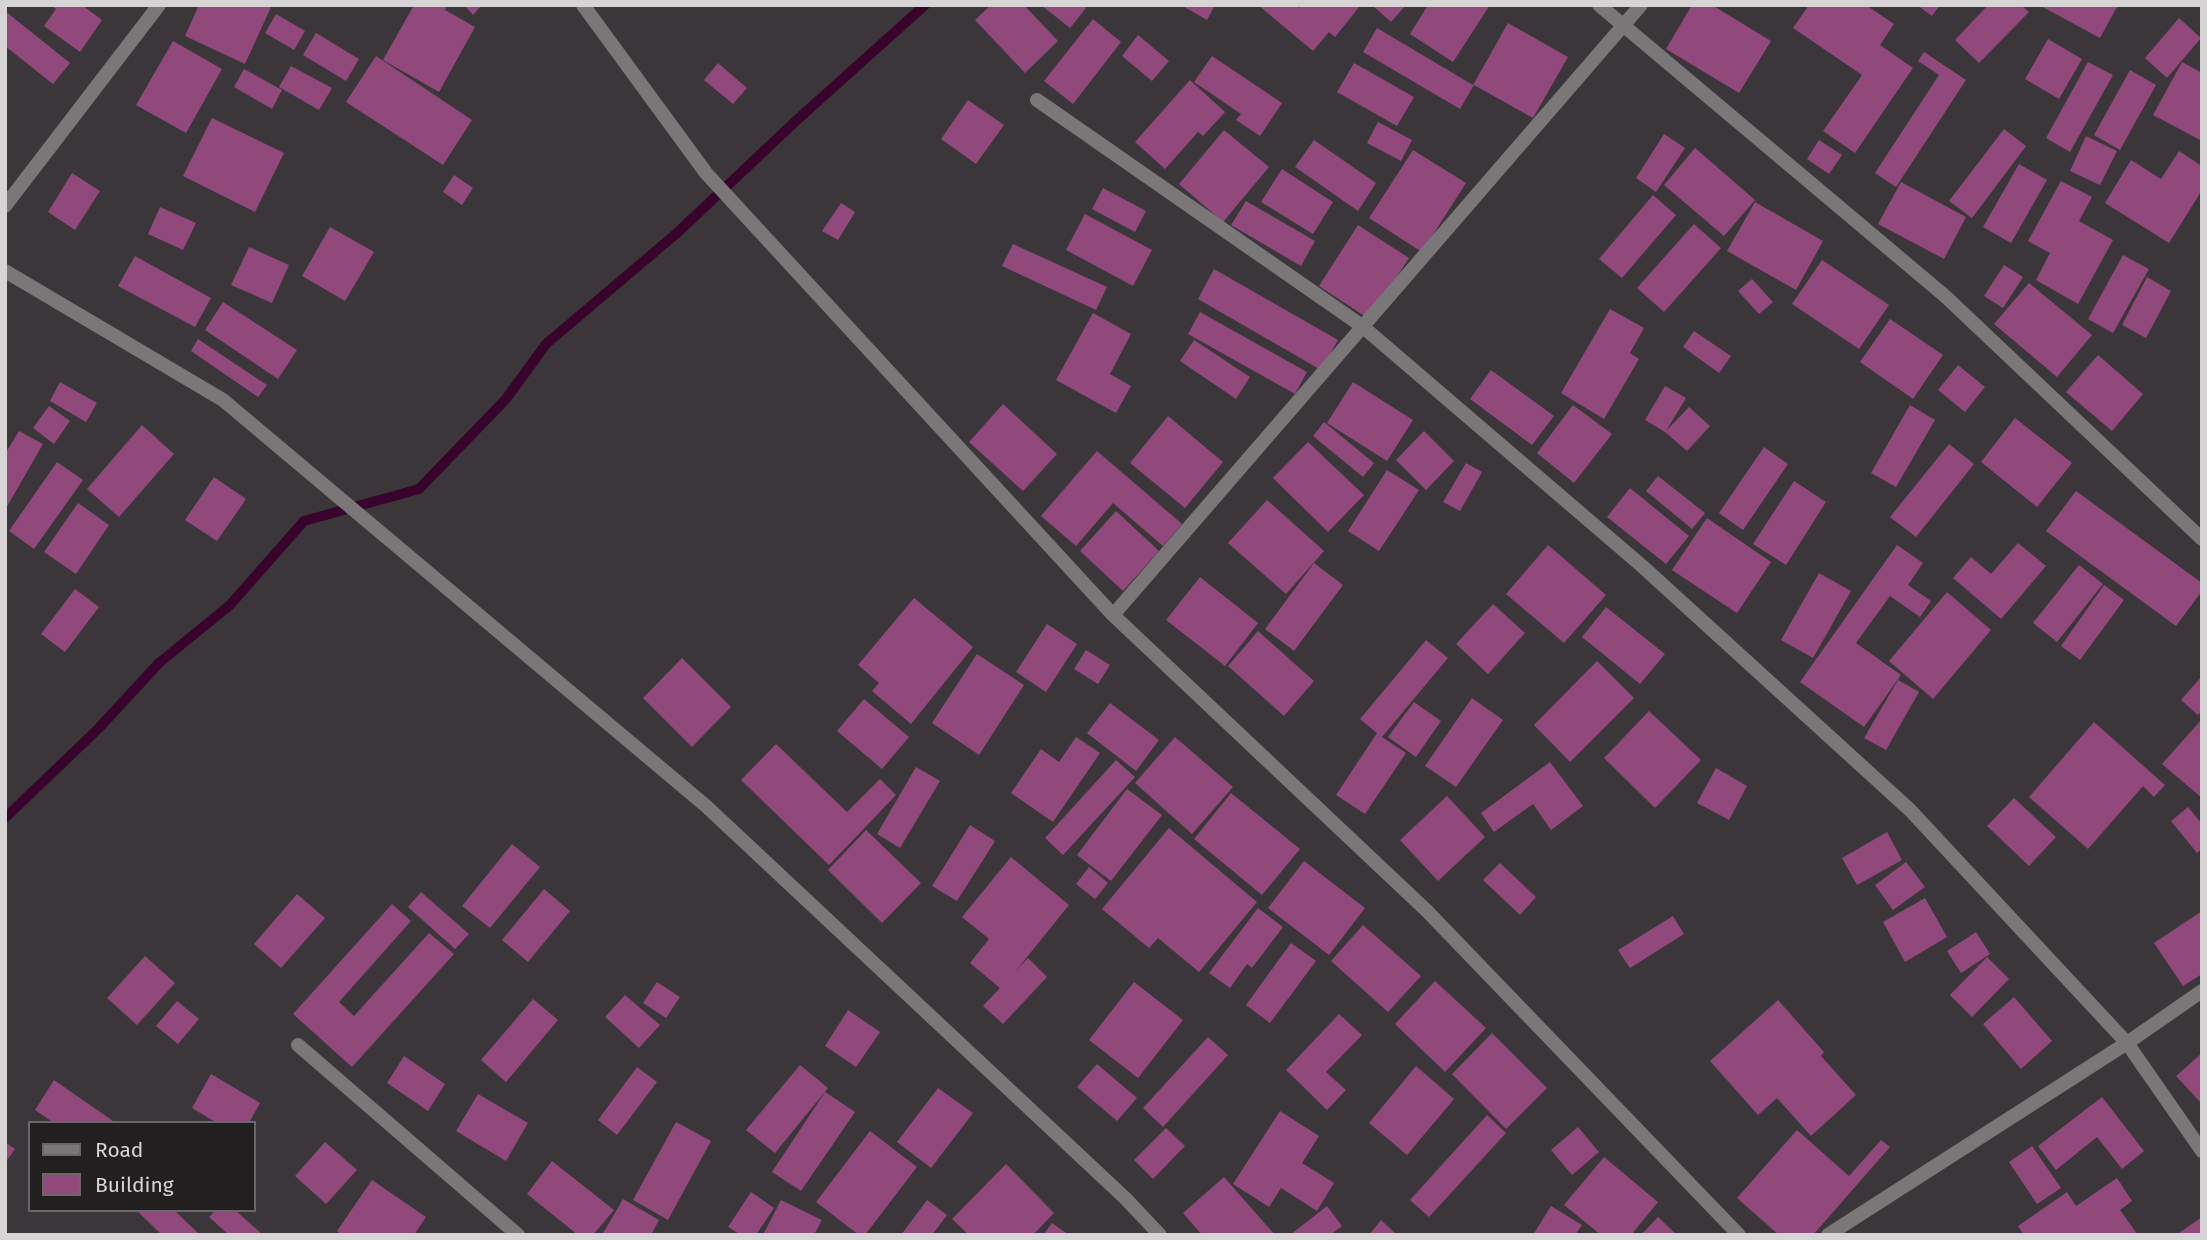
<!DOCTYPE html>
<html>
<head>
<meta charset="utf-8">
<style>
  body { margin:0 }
  #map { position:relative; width:2207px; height:1240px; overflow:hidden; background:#3b3639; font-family:"Fira Sans",sans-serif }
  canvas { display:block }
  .frame { position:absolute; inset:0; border:7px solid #d7d4d6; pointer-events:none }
  .legend { position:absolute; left:28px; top:1121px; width:228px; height:91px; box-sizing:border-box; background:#211f20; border:2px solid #6a6769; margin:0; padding:9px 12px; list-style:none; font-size:21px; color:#d7d4d6 }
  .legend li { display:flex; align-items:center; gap:14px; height:35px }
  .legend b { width:35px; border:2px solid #6a6769 }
</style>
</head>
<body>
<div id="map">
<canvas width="2207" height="1240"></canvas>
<div class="frame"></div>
<ul class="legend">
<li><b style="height:9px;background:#7a7779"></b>Road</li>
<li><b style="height:19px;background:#91497c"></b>Building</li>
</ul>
</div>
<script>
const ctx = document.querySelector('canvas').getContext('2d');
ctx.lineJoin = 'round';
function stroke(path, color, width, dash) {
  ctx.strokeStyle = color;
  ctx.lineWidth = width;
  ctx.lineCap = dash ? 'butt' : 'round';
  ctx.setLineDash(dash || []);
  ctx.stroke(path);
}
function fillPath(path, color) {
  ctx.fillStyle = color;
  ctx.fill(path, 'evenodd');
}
stroke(new Path2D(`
  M5,818L98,729L159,663L230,605L304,521L419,489L506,399L546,344L677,233L798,119L925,5`), '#38042c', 10);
fillPath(new Path2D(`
  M51,5H82L102,20L80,52L44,26L56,9Z
  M199,5H272L245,64L185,36Z
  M414,5H447L445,10L475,27L439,92L383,60Z
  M464,5H482L473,15Z
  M991,5H1024L1058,41L1025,73L975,20Z
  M1041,5H1083L1086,8L1070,28Z
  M1181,5H1215L1207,20Z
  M1258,5H1296L1299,8L1301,5L1360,6L1335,37L1329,32L1313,51Z
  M1372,5H1406L1391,22Z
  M1428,5H1490L1453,62L1410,34Z
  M1692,5H1712L1771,41L1739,93L1666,49Z
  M1809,5H1866L1894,24L1880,45L1913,68L1855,153L1823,131L1862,75L1793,28Z
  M1917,5H1940L1932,16Z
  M1988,5H2021L2029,12L1979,63L1955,40Z
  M2039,5H2118L2100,38Z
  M5,11L70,63L53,84L5,46Z
  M276,14L305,31L294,50L265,33Z
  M2179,18L2201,38L2167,78L2145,58Z
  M1093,19L1121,42L1073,104L1044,81Z
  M1508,23L1568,57L1533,118L1474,85L1460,109L1363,52L1377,28L1473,85Z
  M316,33L359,59L346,81L303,55Z
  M1138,35L1169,61L1152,81L1122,56Z
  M2048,39L2082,59L2059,99L2025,79Z
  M173,41L222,69L186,133L136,105Z
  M1924,52L1966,80L1896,187L1875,173L1939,75L1918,61Z
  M376,56L472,120L443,165L346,102Z
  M1212,56L1282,103L1260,136L1236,120L1241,114L1194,82Z
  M2088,62L2113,75L2070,152L2046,138Z
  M2182,62L2202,73V141L2153,115Z
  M718,63L747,88L733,104L704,80Z
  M1354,63L1414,97L1397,126L1337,92Z
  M291,66L332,88L319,110L279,87Z
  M244,69L282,90L272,109L234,87Z
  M2130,70L2156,85L2120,150L2094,135Z
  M1190,80L1225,112L1203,136L1198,132L1165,169L1135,142Z
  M968,100L1004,125L976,164L941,139Z
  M212,118L284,153L255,212L183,176Z
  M1378,122L1412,140L1401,161L1367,143Z
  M2004,129L2026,146L1972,218L1949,201Z
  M1224,130L1269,167L1223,222L1179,184Z
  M1664,134L1685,148L1656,192L1636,178Z
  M2086,136L2117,151L2100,185L2070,171Z
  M1314,140L1376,183L1358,211L1295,167Z
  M1819,140L1842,155L1829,174L1807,159Z
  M1695,148L1755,200L1724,236L1664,185Z
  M1413,150L1466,183L1422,252L1369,218Z
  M2179,151L2202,166V190L2169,243L2105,203L2131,160L2161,179Z
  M2019,164L2047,180L2011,243L1983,227Z
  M1282,169L1333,202L1313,234L1261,202Z
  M72,173L100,191L75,230L48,212Z
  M454,175L473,188L462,205L443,192Z
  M2061,181L2092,197L2079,221L2113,240L2078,304L2036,280L2050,253L2028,241Z
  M1901,182L1966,217L1944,259L1878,224Z
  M1103,188L1146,211L1135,232L1092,209Z
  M1653,195L1676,215L1622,278L1599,259Z
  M1246,201L1315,241L1301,266L1231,225Z
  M1755,202L1823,241L1796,290L1727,251Z
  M841,203L855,212L838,240L822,231Z
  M160,207L196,223L183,250L148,234Z
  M1085,214L1152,250L1133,286L1066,250Z
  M1694,224L1721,248L1664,312L1637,288Z
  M1358,225L1409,258L1369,319L1319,286Z
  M330,227L374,252L345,301L302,276Z
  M1013,244L1107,287L1096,310L1002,266Z
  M249,247L289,265L272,303L231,285Z
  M2123,255L2149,269L2113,333L2088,319Z
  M135,256L211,298L195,327L118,286Z
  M1822,260L1889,305L1859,349L1792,304Z
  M2004,265L2023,277L2003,308L1984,296Z
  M1214,269L1338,340L1321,370L1198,299Z
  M2147,277L2171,291L2146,338L2122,325Z
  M1752,279L1773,302L1759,314L1738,291Z
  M2029,283L2092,335L2057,377L1994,324Z
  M223,302L297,350L278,379L205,330Z
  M1610,309L1644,328L1630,353L1639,359L1604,419L1561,393Z
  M1200,312L1307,372L1295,394L1188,334Z
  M1093,313L1131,334L1110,374L1131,386L1116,413L1056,380Z
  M1890,319L1943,355L1913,399L1860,362Z
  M1694,331L1731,356L1719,373L1683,347Z
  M198,339L267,385L258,397L191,351Z
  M1194,340L1250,377L1236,399L1180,361Z
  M2098,355L2143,394L2112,431L2066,392Z
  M1958,365L1985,387L1965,412L1938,390Z
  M1491,370L1554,416L1532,445L1470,399Z
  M60,382L97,403L86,422L50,401Z
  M1353,382L1413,420L1387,461L1327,423Z
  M1665,386L1686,398L1666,431L1689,407L1710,426L1687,451L1665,432L1645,420Z
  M1003,404L1057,454L1023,491L969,442Z
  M1573,405L1612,434L1574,483L1537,453Z
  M1910,405L1935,420L1896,487L1871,473Z
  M49,406L70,421L54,444L33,428Z
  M1168,416L1223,462L1185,508L1130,463Z
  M2015,418L2072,463L2037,507L1981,462Z
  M1324,422L1374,463L1363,477L1313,436Z
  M142,425L174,454L119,517L87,489Z
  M19,431L43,444L5,510V454Z
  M1424,431L1454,461L1426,490L1396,460Z
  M1308,442L1364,495L1328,532L1273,478Z
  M1949,444L1974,464L1916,537L1890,517Z
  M1764,447L1788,464L1743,530L1719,513Z
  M1097,451L1182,524L1163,546L1113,503L1076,546L1041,516Z
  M57,462L83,480L34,549L9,531Z
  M1466,463L1482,472L1460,511L1443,502Z
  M1387,470L1419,490L1379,551L1348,531Z
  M1658,476L1705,513L1692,529L1646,491Z
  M214,477L246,499L217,541L185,520Z
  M1794,481L1826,502L1786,565L1753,544Z
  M1630,488L1689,536L1666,564L1607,517Z
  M2076,491L2202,583V591L2176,626L2046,531Z
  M1267,500L1324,551L1286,594L1228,543Z
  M78,503L109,525L76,574L44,552Z
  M1116,511L1159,551L1123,591L1080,551Z
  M1707,518L1771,562L1737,613L1672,570Z
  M2018,543L2046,566L2001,619L1953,578L1971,557L1991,574Z
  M1548,545L1606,595L1564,643L1506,594Z
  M1897,545L1923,563L1908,585L1931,601L1920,617L1890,596L1856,643L1901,675L1864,727L1800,682Z
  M1314,563L1343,585L1294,651L1265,629Z
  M2079,565L2103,584L2057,642L2033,623Z
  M1819,573L1851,591L1813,658L1781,640Z
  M1200,577L1258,623L1225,666L1166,620Z
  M2104,585L2124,600L2080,660L2061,646Z
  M75,589L99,607L65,652L41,634Z
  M1947,592L1991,630L1933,699L1889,661Z
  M914,598L973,647L911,724L872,691L879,683L858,665Z
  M1493,604L1525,633L1488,674L1456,644Z
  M1606,607L1665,654L1640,684L1582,637Z
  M1047,624L1077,644L1046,692L1016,672Z
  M1258,631L1314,681L1284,716L1228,666Z
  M1426,640L1448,658L1382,737L1406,753L1365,814L1336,795L1377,733L1360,719Z
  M1086,650L1110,665L1098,684L1074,669Z
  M977,654L1024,685L979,755L932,723Z
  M682,658L731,707L692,747L643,698Z
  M1597,661L1634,698L1570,762L1534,725Z
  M2202,676V711L2198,715L2181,700Z
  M1898,680L1919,692L1886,750L1864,738Z
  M1472,698L1503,720L1456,787L1425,766Z
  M864,699L909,737L882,769L837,731Z
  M1414,702L1441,721L1416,757L1388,737Z
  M1110,703L1159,740L1136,771L1087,733Z
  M1649,711L1701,760L1655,808L1604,758Z
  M2202,719V798L2162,764Z
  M2094,722L2165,785L2154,797L2143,786L2088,849L2029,797Z
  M1076,737L1100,753L1053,822L1011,793L1041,749L1059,762Z
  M1175,737L1233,787L1192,834L1135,783Z
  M776,744L847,812L880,779L896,795L829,865L741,780Z
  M1116,760L1135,777L1063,855L1045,838Z
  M1550,762L1583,806L1551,830L1533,804L1494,832L1481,813Z
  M916,767L940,781L900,848L877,834Z
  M1716,768L1747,786L1729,820L1697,803Z
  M1127,789L1162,815L1111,881L1077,855Z
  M1231,793L1300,849L1262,895L1194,839Z
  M1447,796L1485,837L1438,881L1400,840Z
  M2014,798L2056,837L2029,866L1987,826Z
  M2188,807L2202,824V849L2197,853L2171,821Z
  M970,825L995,841L957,901L932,886Z
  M1169,828L1257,902L1199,972L1158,938L1149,948L1102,909Z
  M866,830L921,883L882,923L828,870Z
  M1887,832L1902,860L1857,885L1842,858Z
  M512,844L540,867L490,928L462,906Z
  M1011,857L1069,905L1015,972L1028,958L1047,977L1003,1024L983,1006L1000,988L970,963L989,939L962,917Z
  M1304,861L1365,908L1329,955L1268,908Z
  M1906,862L1925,887L1893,910L1875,885Z
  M1500,863L1536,897L1520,915L1483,880Z
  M1089,867L1108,883L1095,899L1076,884Z
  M544,889L570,911L528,962L502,940Z
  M421,892L469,934L455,949L408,907Z
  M297,894L325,918L281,968L254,944Z
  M1925,898L1947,937L1905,962L1883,922Z
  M392,904L411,921L339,1002L354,1016L429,933L454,954L352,1067L293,1014Z
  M1258,908L1283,927L1252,968L1247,964L1230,988L1209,973Z
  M2202,911V974L2183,986L2154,943Z
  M1673,916L1684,934L1630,968L1618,950Z
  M1363,925L1421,976L1388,1012L1331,961Z
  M1976,932L1990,954L1961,973L1947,951Z
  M1291,943L1316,961L1270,1023L1246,1005Z
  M145,956L175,983L137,1025L107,998Z
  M1987,957L2009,979L1972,1017L1950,995Z
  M1435,981L1486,1028L1445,1072L1395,1024Z
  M657,982L680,997L666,1018L643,1003Z
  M1134,982L1183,1020L1138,1078L1089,1040Z
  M625,995L660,1025L639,1048L605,1017Z
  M2014,997L2052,1041L2021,1069L1983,1024Z
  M533,999L558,1020L506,1082L481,1060Z
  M1778,1000L1824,1052L1821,1056L1856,1095L1811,1136L1777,1098L1758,1115L1710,1061Z
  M177,1001L199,1019L178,1044L156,1026Z
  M848,1010L880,1032L856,1067L825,1046Z
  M1339,1014L1362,1035L1326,1072L1346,1090L1327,1110L1286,1070Z
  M1492,1033L1547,1088L1506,1129L1452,1074Z
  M1208,1037L1228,1055L1163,1127L1143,1108Z
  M2202,1053V1104L2176,1076Z
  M404,1056L445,1084L428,1111L387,1083Z
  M1097,1064L1137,1098L1117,1121L1077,1087Z
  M800,1065L828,1088L775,1153L746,1130Z
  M1416,1066L1454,1099L1407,1155L1369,1123Z
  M637,1067L657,1082L617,1135L598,1120Z
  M211,1074L260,1103L249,1123H217L192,1108Z
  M54,1080L116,1123H54L35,1110Z
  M938,1088L973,1113L931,1168L897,1142Z
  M825,1092L855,1112L801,1191L772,1172Z
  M478,1094L528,1123L506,1161L456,1131Z
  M2102,1097L2144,1151L2122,1169L2097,1137L2056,1170L2038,1146Z
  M1280,1111L1319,1136L1302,1163L1334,1183L1317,1211L1281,1188L1269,1207L1233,1184Z
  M1487,1115L1506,1133L1429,1217L1410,1200Z
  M676,1122L711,1141L668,1220L633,1200Z
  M1578,1127L1599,1152L1572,1175L1551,1150Z
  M1166,1128L1185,1146L1153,1179L1134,1160Z
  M1797,1130L1849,1176L1881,1140L1890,1147L1813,1235H1779L1737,1198Z
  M870,1131L917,1167L865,1235H859L816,1202Z
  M5,1142L15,1149L5,1163Z
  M325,1142L357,1170L326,1204L295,1176Z
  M2032,1146L2061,1188L2037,1204L2009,1162Z
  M1604,1157L1658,1202L1631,1235H1601L1564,1205Z
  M552,1161L614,1210L593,1235H578L527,1194Z
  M1006,1164L1054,1213L1033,1235H969L952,1219Z
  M1224,1177L1275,1235H1202L1183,1213Z
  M2117,1178L2132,1201L2120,1210L2138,1235H2024L2018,1226L2067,1192L2076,1206Z
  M372,1180L426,1217L414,1235H342L337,1231Z
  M751,1192L774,1208L756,1235H741L728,1227Z
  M623,1199L659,1220L651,1235H602Z
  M781,1200L822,1220L814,1235H763Z
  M927,1200L947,1215L932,1235H901Z
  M1327,1206L1342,1226L1330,1235H1290Z
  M1551,1206L1582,1225L1575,1235H1533Z
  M136,1210H174L200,1235H162Z
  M216,1210H235L263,1235H229L209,1217Z
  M1658,1217L1677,1235H1641Z
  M2202,1217V1235H2176Z
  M1381,1220L1397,1235H1369Z
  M1052,1223L1069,1235H1043Z`), '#91497c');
stroke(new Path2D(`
  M583,5L706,173L1113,615L1427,911L1739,1235
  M1599,5L1945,296L2202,539
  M1037,100L1362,326L1642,566L1910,810L2127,1043L2202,1151
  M5,206L159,5
  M5,271L223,400L706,806L1125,1198L1160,1235
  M1113,615L1641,5
  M298,1045L518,1235
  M1828,1235L2127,1043L2202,991`), '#7a7779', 14);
</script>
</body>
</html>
